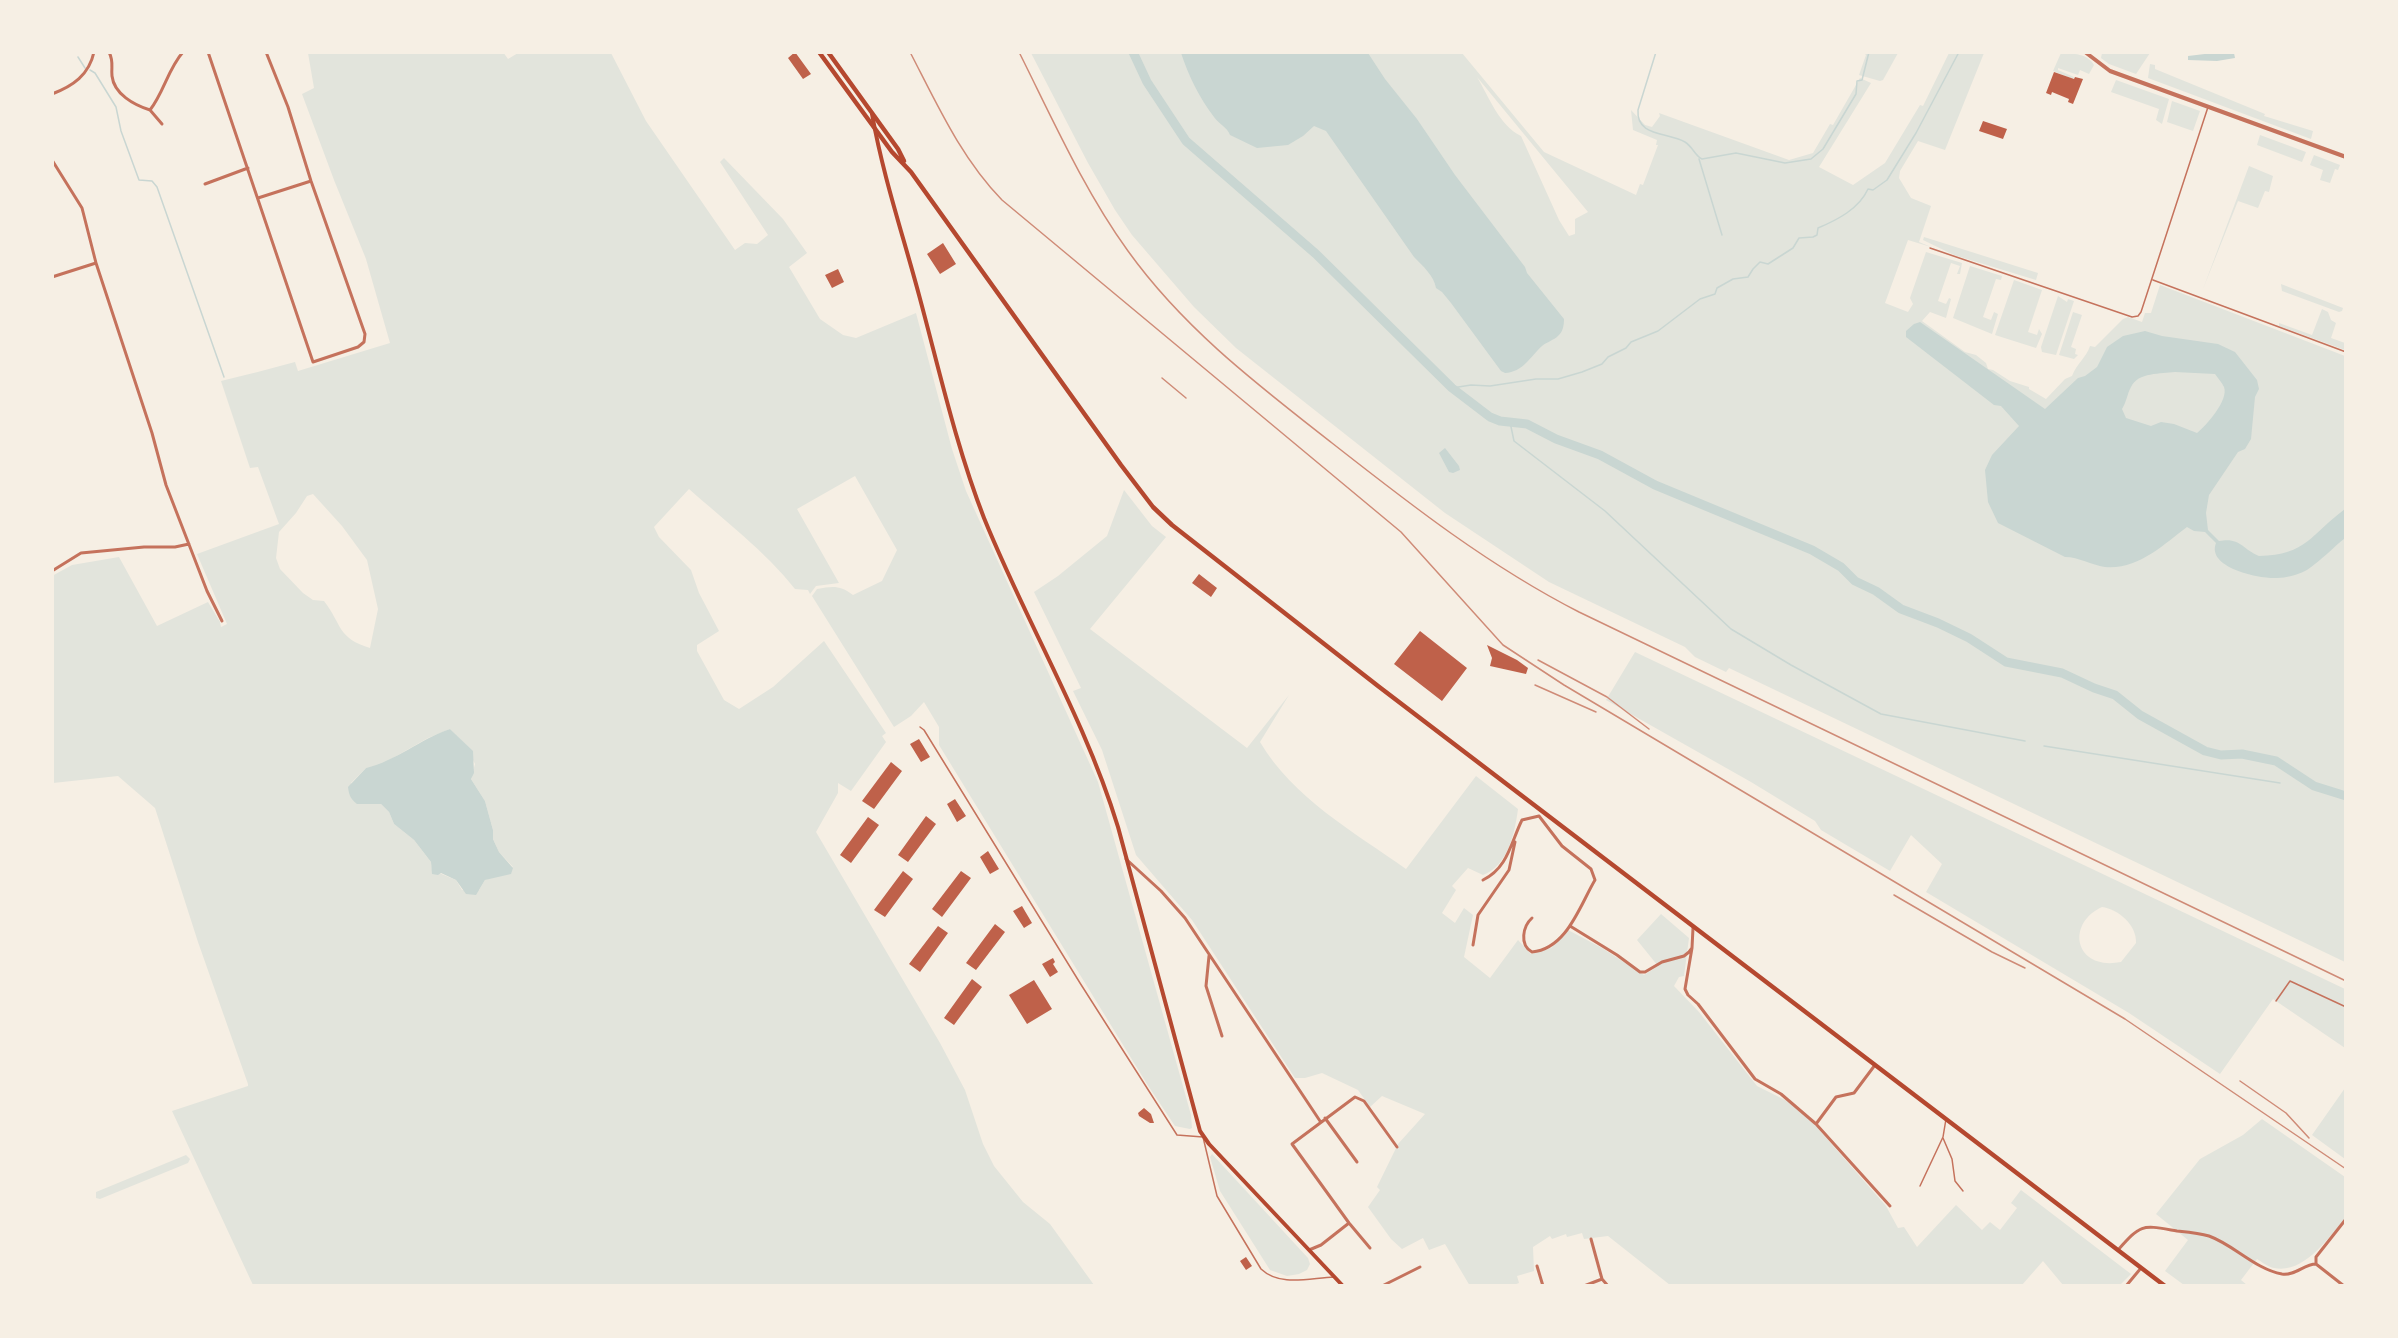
<!DOCTYPE html>
<html>
<head>
<meta charset="utf-8">
<style>
  body { margin:0 }
  #map { position:relative; width:2398px; height:1338px; overflow:hidden; background:#f6efe4; font-family:"Libre Baskerville",serif }
  canvas { display:block }
  .frame { position:absolute; inset:0; border:54px solid #f6efe4; pointer-events:none }
</style>
</head>
<body>
<div id="map">
<canvas width="2398" height="1338"></canvas>
<div class="frame"></div>
</div>
<script>
const ctx = document.querySelector('canvas').getContext('2d');
ctx.lineJoin = 'round';
function fillPath(path, color) {
  ctx.fillStyle = color;
  ctx.fill(path, 'evenodd');
}
function stroke(path, color, width, dash) {
  ctx.strokeStyle = color;
  ctx.lineWidth = width;
  ctx.lineCap = dash ? 'butt' : 'round';
  ctx.setLineDash(dash || []);
  ctx.stroke(path);
}
fillPath(new Path2D(`
  M503,52L508,59L518,53H611L646,121L735,250L745,243L757,244L768,235L720,162L724,158L783,219L807,253L789,267L820,319L843,335L856,338L916,313L952,449L966,491L1098,782L1191,1115L1192,1128L1190,1129L1175,1126L1147,1084L939,745V727L924,702L911,716L894,727L812,596L817,589C833,586 840,585 853,595L882,581L897,550L855,476L797,509L839,583L816,586L810,594L808,590L795,589C765,551 725,521 689,489L654,527L659,537L691,570L699,593L719,631L697,645V651L724,700L739,709L773,687L824,641L886,733L882,736L886,742L851,791L838,783V793L816,832L940,1043L965,1090L983,1144L994,1166L1023,1202L1050,1224L1094,1285H253L172,1111L248,1086V1084L198,942L155,808L118,776L53,783L52,576L72,565L119,557L157,626L208,602L220,622L221,627L227,624L197,554L279,524L258,467L250,468L221,381C245,375 270,369 295,362L298,371L390,343L366,259L334,180L302,94L314,88L308,53ZM313,494L342,526L367,560L378,609L370,648C337,638 342,624 324,601L313,600L303,593L280,569L276,558L279,532L296,513L307,496ZM450,729L472,751L471,756L475,764L471,779L485,801L493,830V839L499,852L513,867L485,880L479,890H462L456,880L432,870L431,862L414,840L394,824L389,812L381,804L351,783L366,768L377,767L428,738Z
  M1031,53H1462L1544,152L1636,195L1640,184L1643,185L1658,145H1656L1657,140L1633,130L1631,110L1645,125L1652,127L1660,116L1659,113L1789,160L1813,153L1830,124L1833,125L1860,78L1871,83L1819,167L1853,185L1885,163L1920,105L1923,106L1949,53H1984L1945,150L1918,141L1900,171L1899,178L1911,198L1931,206L1919,242L1931,247L1908,240L1885,303L1908,312L1913,304L1910,298L1926,252L1962,263L1960,274H1957L1960,266L1951,263L1938,301L1946,304L1949,298L1951,299L1946,318L1930,312L1922,321L1965,352L1976,355L1986,363L1988,369L1993,370L2010,381L2029,387V389L2046,399L2065,379L2072,376C2077,363 2086,358 2090,346L2095,347L2123,319L2128,317L2142,322L2145,313H2151L2160,285L2345,356V962L1729,668L1726,672L1695,657L1685,647L1549,582L1445,513L1236,348L1194,307L1132,235L1115,210L1088,163ZM1477,77L1588,212L1575,219V234L1569,236L1559,220L1521,136C1499,125 1489,97 1477,77Z
  M1864,53V52L1898,53L1883,80L1880,81L1859,75L1866,55Z
  M2061,53C2073,53 2088,54 2094,65L2089,74L2080,70L2078,75L2058,68V70L2074,77L2073,79L2053,71Z
  M2102,53V52L2150,53L2136,74L2109,64L2101,58Z
  M2150,64L2155,65V69L2265,114L2264,116L2313,131L2311,139L2148,78Z
  M2116,80L2169,99L2162,124L2156,120L2159,109L2111,92Z
  M2172,101L2200,111L2193,131L2167,122Z
  M2260,135L2306,152L2302,162L2257,145Z
  M2314,155L2340,165L2338,170L2335,169L2330,183L2320,180L2323,170L2310,165Z
  M2249,166L2273,176L2269,192L2265,191L2258,208L2238,201L2203,289Z
  M1924,237L2038,273L2036,280L1954,255L1923,240Z
  M1970,266L2002,276L2001,280L1996,279L1983,317L1991,320L1994,312L1998,314L1992,334L1953,318Z
  M2014,280L2042,290L2028,332L2037,335L2039,329L2042,334L2036,348L1995,335Z
  M2281,284L2343,308L2342,311L2339,312L2282,291Z
  M2058,296L2067,302L2068,299L2074,301L2056,355L2042,352L2041,347Z
  M2322,309L2328,312L2331,320L2336,323L2331,338L2345,343V350L2279,326V323L2312,335Z
  M2073,312L2082,315L2071,347L2076,349L2075,354L2078,355L2074,359L2059,355Z
  M1124,490L1152,526L1166,537L1090,629L1247,748L1289,695L1260,742C1293,798 1354,832 1406,869L1476,776L1518,809C1515,832 1508,866 1483,875L1468,868L1452,886L1456,890L1442,913L1455,923L1464,908L1473,915L1464,957L1490,978L1518,940L1531,954L1551,948L1568,930L1602,948L1644,975L1658,966L1637,940L1661,914L1689,938L1684,976L1679,977L1674,986L1699,1012L1757,1086L1789,1102L1814,1124L1886,1206L1898,1228L1904,1227L1917,1247L1956,1205L1982,1230L1990,1222L2000,1230L2017,1208L2011,1203L2021,1190L2131,1274L2120,1285H2063L2043,1261L2022,1285H1670L1608,1236L1584,1239L1582,1233L1567,1237L1566,1234L1552,1239L1550,1236L1533,1247L1534,1271L1517,1276L1519,1283L1511,1286H1470L1445,1244L1429,1250L1423,1238L1402,1249L1391,1239L1368,1207L1380,1190L1377,1187L1398,1144L1425,1114L1382,1096L1370,1107L1358,1090L1322,1073L1305,1078H1295L1192,920L1136,855L1102,750L1073,691L1081,688L1034,592L1058,576L1107,536Z
  M1635,652L2345,989V1048L2273,999L2220,1074L2129,1013L1926,892L1942,864L1911,835L1890,871L1821,830L1815,821L1751,782L1606,700ZM2102,907C2118,909 2137,925 2136,943L2121,962C2075,971 2065,924 2102,907Z
  M2345,1088V1159L2312,1135Z
  M2262,1119L2345,1177V1219C2327,1239 2304,1274 2274,1268C2268,1267 2262,1262 2257,1259L2241,1280L2247,1285H2184L2165,1271L2188,1240L2156,1214L2200,1159L2243,1135Z
  M1212,1154L1308,1258L1310,1264L1307,1270L1299,1274L1287,1276L1270,1270L1220,1191L1210,1157Z
  M186,1155L190,1159L188,1163L100,1199L96,1198V1192Z`), '#e2e4dc');
fillPath(new Path2D(`
  M1181,53H1368L1385,79L1417,119L1455,175L1525,267L1527,273L1564,319C1564,325 1563,332 1558,336C1554,340 1547,342 1542,346C1530,357 1523,372 1505,373L1501,371L1451,303L1442,292L1436,288C1434,276 1423,266 1414,257L1326,131L1314,126L1303,136L1288,145L1257,148L1230,135C1227,127 1219,124 1214,117C1199,97 1189,77 1181,53Z
  M2213,53H2234L2235,58L2217,61L2188,60V56Z
  M1920,322L2045,409L2078,378L2085,376L2097,367L2107,347L2123,336L2145,331L2162,336L2218,344L2235,352L2257,380L2259,389L2255,397L2251,439L2245,449L2238,452L2209,495L2206,513L2208,530L2219,541C2240,537 2241,548 2259,556C2307,555 2311,534 2345,509V538C2335,546 2315,566 2305,571C2297,575 2286,578 2277,578C2260,579 2206,568 2216,543L2205,532L2194,531L2187,527C2163,545 2138,570 2105,567C2091,565 2079,557 2065,557L1998,523L1988,502L1985,470L1992,455L2019,426L2001,406L1994,405L1906,337V331L1914,324ZM2175,372L2215,374C2218,378 2222,383 2224,387C2229,400 2206,426 2197,433L2174,424L2161,422L2151,426L2126,418L2122,409C2127,401 2127,394 2131,387C2138,372 2161,374 2175,372Z
  M1445,448L1459,466L1460,470L1453,473L1449,472L1439,453Z
  M450,729L473,751L474,773L471,779L485,801L493,830V839L499,852L513,868L511,874L485,880L476,895L466,894L456,880L441,873L438,875L432,874L431,862L414,840L394,824L389,812L381,804H357C351,799 349,796 348,787L366,768C396,761 420,739 450,729Z`), '#c9d6d2');
stroke(new Path2D(`
  M1656,52L1638,110C1636,137 1668,132 1685,142C1693,147 1695,156 1702,159L1736,153L1785,163L1811,159L1823,149L1856,94L1857,81L1862,80L1869,52
  M78,57L85,68
  M90,70L95,73L116,107L121,131L139,180L152,181L157,187L224,377
  M1699,159L1722,235
  M1452,388L1471,385L1490,386L1536,379H1558L1582,372L1602,364L1608,357L1626,348L1631,342L1658,331L1700,299L1715,294L1717,288L1733,279L1748,277L1753,269L1760,262L1768,264L1793,248L1799,238L1813,237L1817,235L1818,228C1837,220 1859,209 1868,189L1873,190L1887,180L1916,133L1959,52
  M1510,422L1514,441L1605,511L1731,629L1791,665L1881,714L2025,741
  M2044,746L2280,783`), '#c9d6d2', 1.5);
stroke(new Path2D(`
  M1133,52L1147,82L1186,141L1316,254L1452,388L1490,417L1500,421L1527,424L1556,439L1600,455L1655,485L1812,550L1841,567L1855,581L1876,591L1901,609L1938,623L1969,638L2006,662L2062,673L2094,688L2115,695L2140,715L2205,751L2221,755L2242,754L2276,761L2314,786L2346,796`), '#c9d6d2', 9);
fillPath(new Path2D(`
  M795,52L811,74L803,79L788,58Z
  M2054,72L2074,79L2075,77L2083,79L2073,104L2068,102L2069,99L2052,92L2051,95L2046,93Z
  M1983,121L2007,129L2003,139L1979,131Z
  M943,243L956,264L940,274L927,254Z
  M838,269L844,282L832,288L825,275Z
  M1199,574L1217,588L1211,597L1192,583Z
  M1420,631L1467,668L1442,701L1394,664Z
  M1487,645L1517,660L1528,668L1526,674L1490,666L1492,658Z
  M919,739L930,757L921,762L910,744Z
  M891,762L902,771L874,809L862,801Z
  M955,799L966,816L957,822L947,804Z
  M926,816L936,824L908,862L898,855Z
  M868,817L879,825L851,863L840,855Z
  M988,851L999,869L990,874L980,857Z
  M903,871L913,879L885,917L874,910Z
  M961,871L971,878L942,917L932,909Z
  M1022,906L1032,923L1024,928L1013,911Z
  M995,924L1005,932L976,970L966,963Z
  M938,926L948,933L920,972L909,964Z
  M1053,958L1055,962L1053,964L1058,972L1050,977L1042,964Z
  M972,979L982,987L954,1025L944,1018Z
  M1034,980L1052,1009L1027,1024L1009,995Z
  M1144,1108L1151,1114L1154,1123H1150L1139,1116L1138,1113Z
  M1246,1257L1252,1266L1246,1270L1240,1261Z`), '#bf614a');
stroke(new Path2D(`
  M1930,248L2132,317L2138,316L2141,312L2208,107
  M2153,280L2346,352
  M920,727L924,730L1080,983L1177,1135L1203,1137L1217,1196L1261,1269C1280,1287 1309,1278 1334,1277
  M2276,1001L2290,981L2346,1007
  M1943,1138L1952,1159L1955,1181L1963,1191
  M1920,1186L1943,1137L1946,1119`), '#c5725c', 1.5);
stroke(new Path2D(`
  M109,52C114,62 111,66 112,76C114,94 134,105 150,110C164,92 168,69 183,52
  M208,52L313,362L358,347L364,342L365,334L311,181L288,107L266,52
  M52,94C73,86 89,75 94,52
  M150,110L162,124
  M52,160L82,208L96,263L152,433L166,485L207,591L222,621
  M205,184L248,168
  M258,198L311,181
  M52,277L96,263
  M52,571L81,553L144,547H175L189,544
  M1126,859L1161,891L1185,918L1320,1121
  M1483,880C1508,868 1511,842 1522,820L1539,816
  M1532,918C1523,926 1519,945 1532,952C1567,949 1580,905 1595,880L1591,869L1562,846L1539,816
  M1570,926L1617,955L1640,972H1645L1662,962L1684,956L1689,952L1692,948L1693,928
  M1473,945L1478,915L1509,870L1515,842
  M1692,948L1685,989L1688,995L1698,1004L1755,1079L1781,1094L1816,1124L1890,1206
  M1209,956L1206,986L1222,1036
  M1325,1118L1357,1162
  M1816,1124L1836,1097L1854,1093L1875,1065
  M1591,1239L1602,1279L1608,1286
  M1370,1248L1349,1223L1292,1144L1355,1097L1364,1101L1397,1147
  M1309,1250L1321,1245L1349,1223
  M2118,1250C2142,1223 2142,1225 2177,1231C2187,1232 2199,1233 2209,1236C2234,1245 2255,1269 2282,1274C2295,1276 2304,1264 2316,1264L2344,1286
  M2316,1264V1257L2346,1219
  M1537,1266L1543,1286
  M1382,1286L1420,1267
  M1584,1286L1602,1279
  M2126,1286L2141,1268`), '#c5725c', 3);
stroke(new Path2D(`
  M2085,52L2110,71L2346,157`), '#c5725c', 4);
stroke(new Path2D(`
  M872,114C883,176 903,235 919,295C939,369 956,446 984,518C1026,622 1085,719 1118,827L1200,1131L1209,1144L1343,1286`), '#b5482f', 4);
stroke(new Path2D(`
  M819,52L892,152L911,172L1121,465L1153,507L1172,525L1378,686L2165,1286
  M828,52L898,149L904,161`), '#b5482f', 4.5);
stroke(new Path2D(`
  M910,52C937,104 961,158 1002,200L1401,532L1503,645L1564,685L2125,1019L2346,1169
  M1019,52C1053,120 1084,190 1128,251C1184,329 1258,385 1332,443C1411,505 1489,566 1579,612L2346,981
  M1162,378L1186,398
  M1538,660L1607,697L1649,729
  M1535,685L1596,712
  M1894,895L1992,952L2025,968
  M2240,1081L2286,1113L2309,1138`), '#cf8b77', 1.5);
</script>
</body>
</html>
